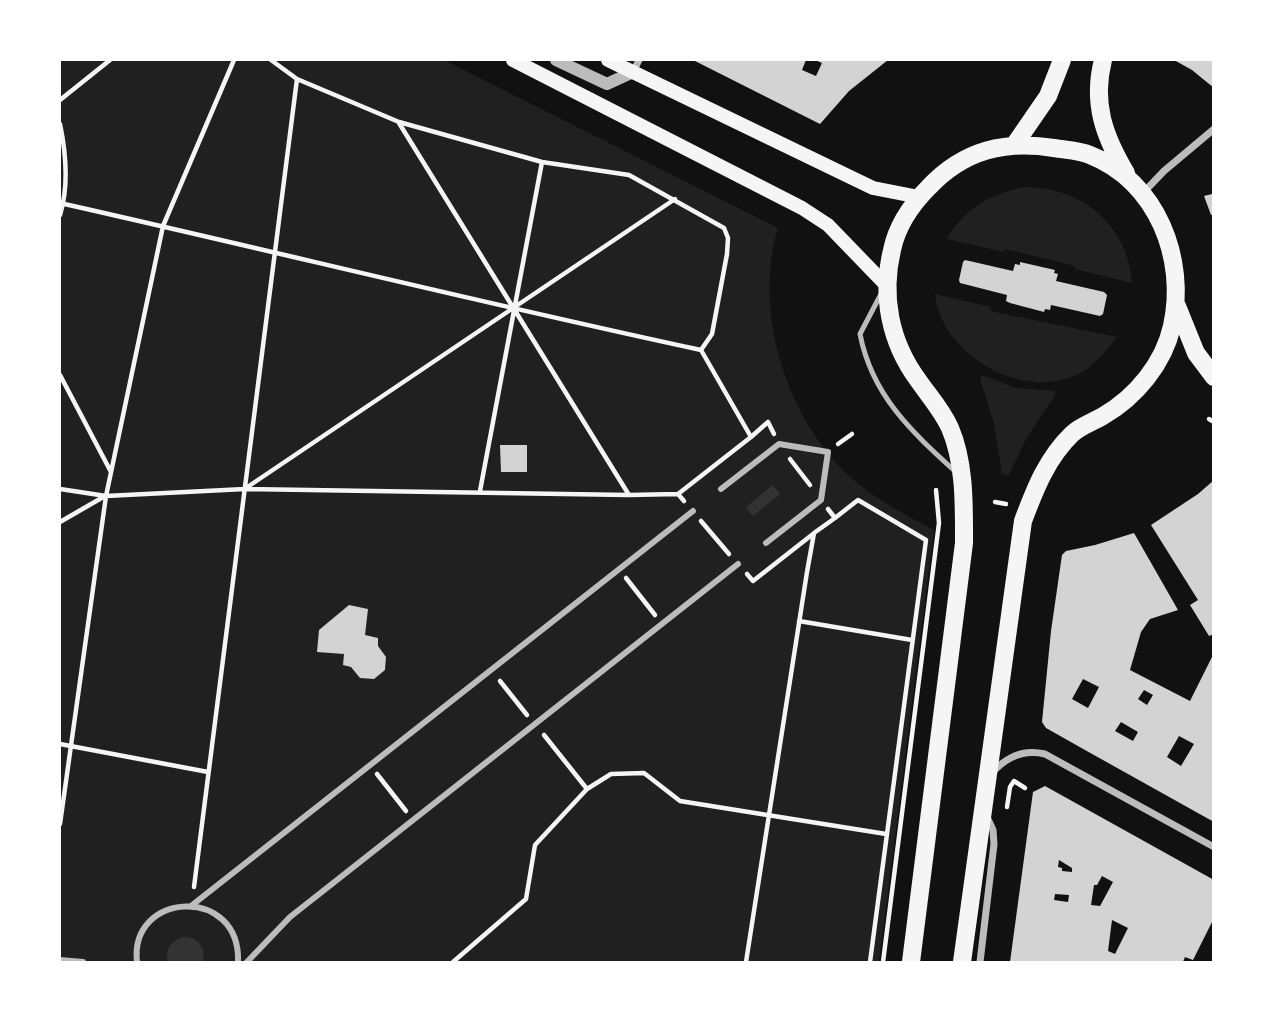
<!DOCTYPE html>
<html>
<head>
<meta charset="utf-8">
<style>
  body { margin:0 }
  #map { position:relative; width:1273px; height:1022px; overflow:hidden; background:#111; font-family:Commissioner,sans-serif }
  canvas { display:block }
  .frame { position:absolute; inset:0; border:61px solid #fff; pointer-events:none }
</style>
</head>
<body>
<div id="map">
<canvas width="1273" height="1022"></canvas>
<div class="frame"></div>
</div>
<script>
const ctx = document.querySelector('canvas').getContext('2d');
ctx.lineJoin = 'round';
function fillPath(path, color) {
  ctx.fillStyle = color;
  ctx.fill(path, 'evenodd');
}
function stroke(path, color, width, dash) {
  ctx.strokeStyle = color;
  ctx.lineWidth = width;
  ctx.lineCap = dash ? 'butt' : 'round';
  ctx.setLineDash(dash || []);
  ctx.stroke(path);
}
fillPath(new Path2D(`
  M60,60H444L778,228C752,314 788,424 856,482C880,502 906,515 934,530L879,962H60Z
  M1025,187C1082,187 1128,225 1132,283L1075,269V266L1005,249L1004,252L947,239C964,208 992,193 1025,187Z
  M935,294L991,307L990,311L1117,337C1105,353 1092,369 1072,377C1017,398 941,353 935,294Z
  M982,375L1016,388L1054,391L1056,394L1027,437L1009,475L1002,474L994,424L980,378Z`), '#202020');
fillPath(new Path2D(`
  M773,485L780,494L753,516L746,507Z
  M182,937C198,936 206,947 203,962H168C165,950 170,942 182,937Z`), '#333');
fillPath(new Path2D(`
  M693,60H806L802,70L816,76L822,63L815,60H888L849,91L820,124Z
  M1174,60H1214V88L1192,70Z
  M1212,194L1214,214L1211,215L1204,196Z
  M965,260L1013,271L1015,264L1020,265V262L1055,270L1054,273L1058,274L1056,281L1104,292L1107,295L1103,314L1100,316L1051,305L1050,310L1045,309L1044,312L1010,303L1006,301L1007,295L960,283L959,280L963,262Z
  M500,445H527V472H501Z
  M1214,480V634L1209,636L1190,605L1198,600L1151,525L1198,494Z
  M1134,533L1178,610L1150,619L1141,632L1130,670L1190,701L1214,653V822L1085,750L1046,728L1042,722L1051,631L1062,555L1066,551L1095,545ZM1083,679L1099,687L1088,708L1072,699ZM1144,690L1153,695L1147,705L1138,699ZM1121,722L1138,732L1133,741L1115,731ZM1179,736L1194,744L1181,766L1167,757Z
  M349,605L368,609L365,635L378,638V646L386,657L385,670L374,679L360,678L351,667L343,665L344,654L317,652L319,630Z
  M1045,786L1214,880V918L1193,960L1185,957L1183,962H1010L1033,792ZM1059,860L1072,868V872L1062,871V868L1058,867ZM1102,876L1113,882L1100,906L1091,905L1094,885H1097ZM1055,894L1069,895L1068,902L1054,900ZM1112,920L1128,928L1115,954L1108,951Z`), '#d3d3d3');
stroke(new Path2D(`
  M271,60L297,79L399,122L542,162L629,175L724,228L728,238L727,254L712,334L701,350L751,437L768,422L774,434
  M60,100L110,60
  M399,123L629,495L678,494L684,501
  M60,124C66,153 69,186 60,215
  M60,203C273,251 486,304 701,350
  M60,375L111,472
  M1209,419L1214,422
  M838,444L852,434
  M790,459L810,485
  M246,488L675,199
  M60,489L106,496L245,489L628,495
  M480,491L542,162
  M678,494L751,437
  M995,502L1006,504
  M835,518L858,500L926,540L870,962
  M701,521L729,554
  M60,522L105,496
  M747,574L753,581L813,534
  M626,578L655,615
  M799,621L912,640
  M500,681L527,715
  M544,735L587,789
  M60,744L208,772
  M377,774L406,811
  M1007,807L1010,787L1014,781L1025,788
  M60,824L106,496L163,226L234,60
  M194,887L297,79
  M453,962L526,899L535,845L587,789L611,774L644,773L680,801L886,834
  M746,962L807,572L814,533L835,518L828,509
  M883,962L939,523L936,490`), '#f5f5f5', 4.5);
stroke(new Path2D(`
  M881,294L860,334C872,396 912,432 957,473`), '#bcbcbc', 5);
stroke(new Path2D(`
  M721,489L779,444L828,452L821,500L766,543
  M191,906L693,511
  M60,960L83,962
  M137,962C129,891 241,885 238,962
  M247,962L290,917L738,564`), '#bcbcbc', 6);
stroke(new Path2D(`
  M633,72L639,60
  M1143,193L1164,171L1214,129
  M992,773C1007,756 1024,749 1045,754L1214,847
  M980,962L994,844L993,830L986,815`), '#bcbcbc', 7);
stroke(new Path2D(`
  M556,60L607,84L633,72`), '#bcbcbc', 12);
stroke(new Path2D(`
  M513,60L802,208L828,225L886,285
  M608,60L873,188L919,197`), '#f5f5f5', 14);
stroke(new Path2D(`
  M1103,60C1092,103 1104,136 1126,173
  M1015,144L1048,96L1062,60
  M1177,306L1196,353L1214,377
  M911,962L964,543C964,505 965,463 950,428C942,410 929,396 918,380C890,342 881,296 892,250C897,226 912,204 929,187C964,150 1005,140 1054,148C1065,150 1079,150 1090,155C1157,181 1187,259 1172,326C1164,363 1136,397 1103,416C1093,422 1080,426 1072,434C1047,458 1035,489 1023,521L962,962`), '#f5f5f5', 18);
</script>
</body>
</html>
